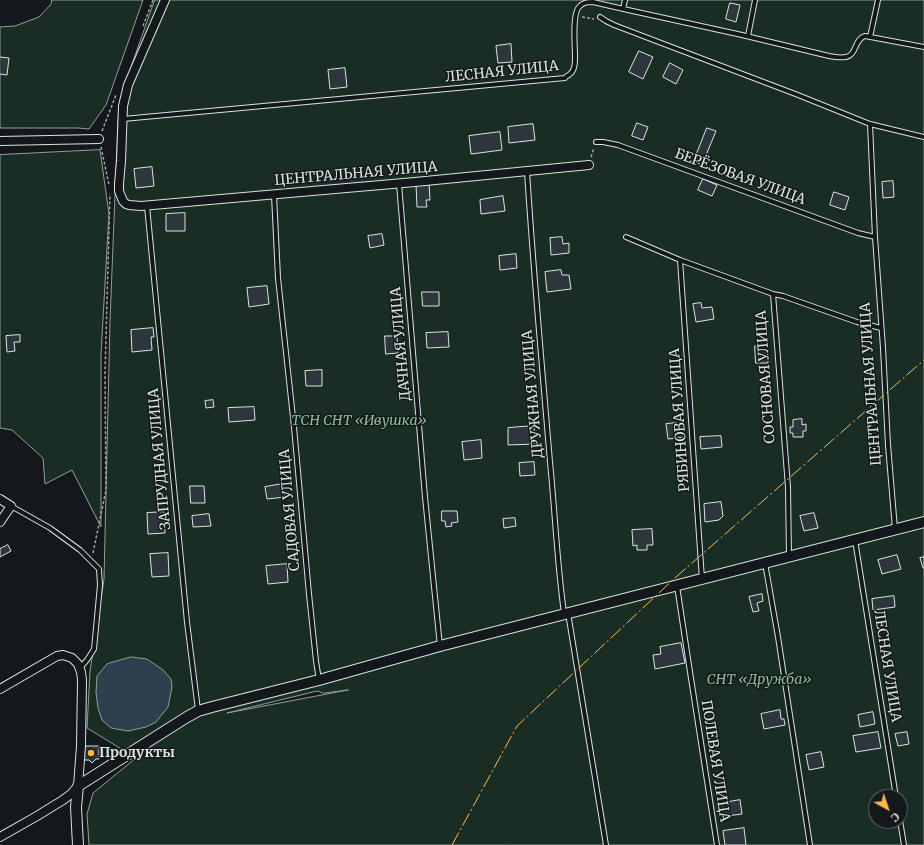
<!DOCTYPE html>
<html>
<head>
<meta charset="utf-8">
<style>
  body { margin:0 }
  #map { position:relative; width:924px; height:845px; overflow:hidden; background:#14181c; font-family:Merriweather,serif }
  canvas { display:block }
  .north { position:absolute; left:868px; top:789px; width:40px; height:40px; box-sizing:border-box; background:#14181c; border:1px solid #626a69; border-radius:50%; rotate:140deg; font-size:11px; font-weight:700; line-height:16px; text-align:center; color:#d8e6dc }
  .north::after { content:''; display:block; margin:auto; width:14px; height:18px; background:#ffb74d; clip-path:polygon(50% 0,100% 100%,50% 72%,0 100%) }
</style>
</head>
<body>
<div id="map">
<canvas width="924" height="845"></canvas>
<div class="north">С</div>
</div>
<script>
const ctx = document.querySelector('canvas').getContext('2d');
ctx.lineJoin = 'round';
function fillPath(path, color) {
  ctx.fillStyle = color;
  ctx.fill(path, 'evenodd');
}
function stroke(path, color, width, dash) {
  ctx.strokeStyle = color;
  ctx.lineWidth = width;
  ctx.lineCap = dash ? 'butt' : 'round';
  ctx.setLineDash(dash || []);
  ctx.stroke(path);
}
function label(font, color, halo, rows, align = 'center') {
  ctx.font = font + ' Merriweather,serif';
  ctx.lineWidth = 3;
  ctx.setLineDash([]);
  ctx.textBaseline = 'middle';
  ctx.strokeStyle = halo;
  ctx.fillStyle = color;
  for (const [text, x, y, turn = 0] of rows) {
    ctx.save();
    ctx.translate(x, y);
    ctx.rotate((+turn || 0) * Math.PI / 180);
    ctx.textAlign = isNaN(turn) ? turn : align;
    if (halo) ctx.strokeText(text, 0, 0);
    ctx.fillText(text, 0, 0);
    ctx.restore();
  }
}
const green = new Path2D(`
  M52,0H143L106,105L89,129L78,128H0V27L15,26L39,17L51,4Z
  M155,0H924V845H89L87,814L93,793L136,758L87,728L90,671L104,579L110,321L118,119L124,87ZM348,690L227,713L317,691L323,693ZM876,797H900V821H876Z
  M100,150L109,214L101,354V527L72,470L45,484L43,458L12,430L0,428V155Z`);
fillPath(green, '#1a2d24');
stroke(green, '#939e99', 1);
const water = new Path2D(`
  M131,657L147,659L163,670L171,679L172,687L168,707L156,722L146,727L128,731L111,728L102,720L98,708L96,692L97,676L107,664Z`);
fillPath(water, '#2f3f4d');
stroke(water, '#939e99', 1);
const building = new Path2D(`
  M730,3L740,5L736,22L726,19Z
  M511,44L512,62L498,63L496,46Z
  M639,51L653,57L643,79L629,72Z
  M0,57L9,58L7,75L0,74Z
  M670,63L683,70L676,84L663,77Z
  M345,68L347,87L330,89L328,70Z
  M637,123L648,127L643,140L632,136Z
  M533,124L535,140L509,143L508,127Z
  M707,128L716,131L702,165L694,161Z
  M500,132L502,150L471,154L469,136Z
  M152,167L154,186L136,188L134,169Z
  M703,179L717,185L712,196L698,190Z
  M893,181L894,197L883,198L882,182Z
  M429,183L430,200H426L427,207H417L416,184Z
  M834,192L849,197L845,210L830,205Z
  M503,196L505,211L481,214L480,200Z
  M185,213V231H166V214Z
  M382,234L384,245L370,248L368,236Z
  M562,237L563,244L569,243V253L551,255L550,238Z
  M516,254L517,268L500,270L499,256Z
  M561,270L562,275H569L571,289L547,292L545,272Z
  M267,286L269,304L249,307L247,288Z
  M422,292H439V306H423Z
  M701,303L702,308L712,307L714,319L696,322L693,304Z
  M153,328L154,337H151L152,350L132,352L131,330Z
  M448,332L449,347L427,348L426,333Z
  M20,335V342H14L15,351L7,352L6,336Z
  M385,336H397L398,353L386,354Z
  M755,346H767L768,363H756Z
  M322,370V386H306L305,371Z
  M213,400L214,407L206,408L205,401Z
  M254,407L255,420L229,422L228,408Z
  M802,419V425L806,424V431H803V437H793V433H790V427H793V420Z
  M677,423L678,428L684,427L685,437L668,439L666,424Z
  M534,426L535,444L508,445V428Z
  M721,436L722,447L701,449L700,437Z
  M481,440L482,458L464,460L462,442Z
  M534,462L535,475L520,476L519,463Z
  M283,484L285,497L267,499L265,487Z
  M190,486H204L205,503H191Z
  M721,502L723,516L719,520L705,522L704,504Z
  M442,511H457L458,522L451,523L452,526L446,527L445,521H442Z
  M164,512L165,533L148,534L147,513Z
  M814,513L818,528L804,531L800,516Z
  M209,514L211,526L193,527L192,516Z
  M515,518L516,526L504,528L503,519Z
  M652,529L653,545H647V550H637V545L633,546L632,530Z
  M8,545L11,551L0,557V549Z
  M168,553L169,576L152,577L150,554Z
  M897,555L901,569L882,574L878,560Z
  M924,557V568H923L920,558Z
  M287,564L288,582L268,584L266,566Z
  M762,594L763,601L757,603L759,611L753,612L749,597Z
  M894,596L895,607L873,610L872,599Z
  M681,643L685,663L655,669L653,655L661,654L660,647Z
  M780,710L781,719H784L785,725L764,729L761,714Z
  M873,712L875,724L860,727L858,715Z
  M878,732L881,748L856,752L853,736Z
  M907,732L909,744L898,746L895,734Z
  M85,746H99V759H96L92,763L89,760H85Z
  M821,752L824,767L809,770L806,755Z
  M740,800L742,814L719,817L717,804Z
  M744,828L746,845H725L723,831Z`);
fillPath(building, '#2c363c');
stroke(building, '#d8e6dc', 1);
const service = new Path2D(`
  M623,9L625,0
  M600,17L606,21L614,25L798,95L870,124L924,137
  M748,36L755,0
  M870,37L878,0
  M123,119L565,78C566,76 568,76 570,74C575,70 575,63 575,56C575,46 572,14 579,7C583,2 588,2 593,2L628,10L742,35L829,56C834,57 840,58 846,57C857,55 854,39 865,36L924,47
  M870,124L875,237L883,348L888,445L895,529
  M596,142H603L618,145L858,233L875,237
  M527,171C533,268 542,365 550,462C555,512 557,563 564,613
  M399,184L425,497L440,646
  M274,195L278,278L294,427L309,594L316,661L319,680
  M147,206L187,622L198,710
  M626,237L680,260L773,294L783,296L857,322L881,328
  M680,260L702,579
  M773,294L788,487L789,556
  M11,506L50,528L80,550L99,569L100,585L94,649L87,660L80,668
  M855,540L896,797
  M765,563L778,637L810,845
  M677,586L690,672L717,845
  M568,613L606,845
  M900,820L904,845`);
const minor = new Path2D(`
  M165,0L128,85L123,106L121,161L119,184V191L123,201L126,204L129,205L141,206L415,182L589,165
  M0,141L99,139
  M0,499L11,506L0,522
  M0,689L57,656L63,655L72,658L78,664L81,672L82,680L81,746L78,786L71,794L63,800L37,816L0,837`);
const tertiary = new Path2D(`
  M78,845L76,807L78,786L187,717L198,711L212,707L319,680L440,646L924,522`);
stroke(service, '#d8e6dc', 6);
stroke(minor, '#d8e6dc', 10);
stroke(tertiary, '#d8e6dc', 12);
stroke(new Path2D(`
  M582,17L594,19
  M143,26L153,0
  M102,131L116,95
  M101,147L109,185
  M591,157L594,148
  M93,553L106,490L105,373L110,194`), '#9da8a2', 1.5, [3, 2]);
stroke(service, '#14181c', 4);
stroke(minor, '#14181c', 8);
stroke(tertiary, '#14181c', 10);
stroke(new Path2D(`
  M452,845L517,726L676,577L924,360`), '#ffb74d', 1, [14, 3, 2, 3]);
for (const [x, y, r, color] of [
  [91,753,4,"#ffb74d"]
]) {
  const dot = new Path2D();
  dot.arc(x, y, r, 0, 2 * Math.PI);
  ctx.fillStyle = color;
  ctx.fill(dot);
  stroke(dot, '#14181c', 1.5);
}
label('14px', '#d8e6dc', '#14181c', [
  ["ЛЕСНАЯ УЛИЦА",502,72,-6],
  ["ЦЕНТРАЛЬНАЯ УЛИЦА",356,174,-5],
  ["БЕРЁЗОВАЯ УЛИЦА",740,177,20],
  ["ДАЧНАЯ УЛИЦА",401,344,-95],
  ["СОСНОВАЯ УЛИЦА",766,377,-94],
  ["ЦЕНТРАЛЬНАЯ УЛИЦА",871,384,-94],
  ["ДРУЖНАЯ УЛИЦА",533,394,-95],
  ["РЯБИНОВАЯ УЛИЦА",680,420,-94],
  ["ЗАПРУДНАЯ УЛИЦА",160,459,-95],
  ["САДОВАЯ УЛИЦА",290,510,-95],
  ["ЛЕСНАЯ УЛИЦА",887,666,81],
  ["ПОЛЕВАЯ УЛИЦА",715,761,81]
]);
label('italic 14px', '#8ac095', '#14181c', [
  ["ТСН СНТ «Ивушка»",359,421],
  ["СНТ «Дружба»",759,680]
]);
label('bold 14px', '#d8e6dc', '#14181c', [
  ["Продукты",99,753]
], 'left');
</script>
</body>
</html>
